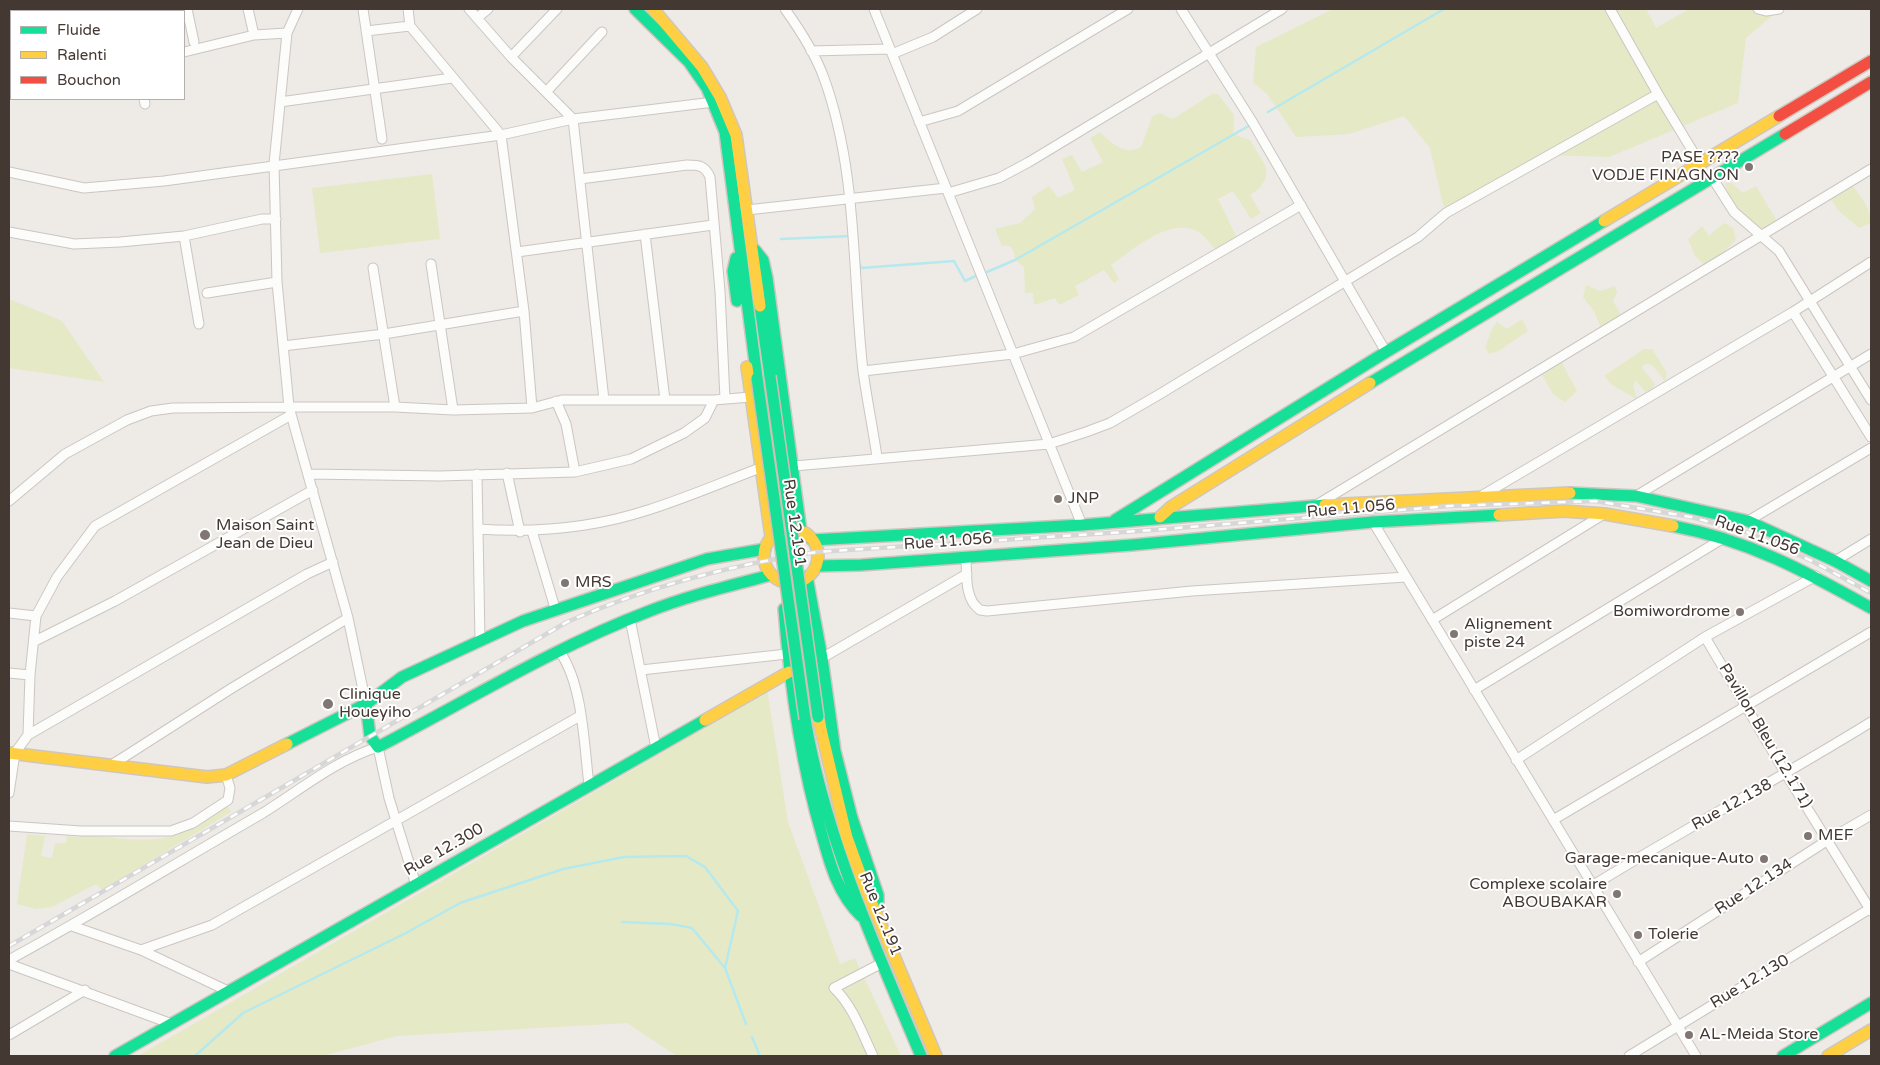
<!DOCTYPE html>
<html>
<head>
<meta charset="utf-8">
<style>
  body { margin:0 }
  #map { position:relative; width:1880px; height:1065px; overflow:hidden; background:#eeeae6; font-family:"Varela Round",sans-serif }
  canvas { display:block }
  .frame { position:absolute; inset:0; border:10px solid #443833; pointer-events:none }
  .legend { position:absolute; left:10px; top:10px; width:175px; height:90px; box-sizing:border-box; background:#fff; border:1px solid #b4afad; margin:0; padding:6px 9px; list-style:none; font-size:15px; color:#443833 }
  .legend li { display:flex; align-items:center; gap:10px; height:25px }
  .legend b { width:25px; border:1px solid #b4afad }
</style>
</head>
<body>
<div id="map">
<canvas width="1880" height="1065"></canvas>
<div class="frame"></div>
<ul class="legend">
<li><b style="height:6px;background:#16e098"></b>Fluide</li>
<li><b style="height:6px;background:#ffcf43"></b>Ralenti</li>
<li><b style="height:6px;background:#f24e42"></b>Bouchon</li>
</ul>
</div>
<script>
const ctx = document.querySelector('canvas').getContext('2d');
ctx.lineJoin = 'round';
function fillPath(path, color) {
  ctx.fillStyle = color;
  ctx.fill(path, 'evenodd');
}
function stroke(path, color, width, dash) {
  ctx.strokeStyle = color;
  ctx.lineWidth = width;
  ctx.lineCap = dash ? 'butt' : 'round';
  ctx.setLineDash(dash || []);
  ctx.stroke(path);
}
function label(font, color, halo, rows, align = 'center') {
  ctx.font = font + ' "Varela Round",sans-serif';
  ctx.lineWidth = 4;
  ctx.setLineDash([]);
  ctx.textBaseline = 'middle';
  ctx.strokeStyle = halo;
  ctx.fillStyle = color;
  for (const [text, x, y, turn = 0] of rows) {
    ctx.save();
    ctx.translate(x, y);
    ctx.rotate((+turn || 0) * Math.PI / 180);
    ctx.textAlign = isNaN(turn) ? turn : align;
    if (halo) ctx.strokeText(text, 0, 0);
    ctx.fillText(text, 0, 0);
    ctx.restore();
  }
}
fillPath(new Path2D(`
  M1333,9H1646L1656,28L1689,9L1779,10L1746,38L1738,103L1609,157L1542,155L1445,213L1430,148L1404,116L1349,134L1296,137L1267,94L1253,82L1256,47Z
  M1212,94H1218L1234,115L1233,134L1250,140L1266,167V177L1260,188L1250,195L1261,213L1251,219L1233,191L1218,199L1237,238L1215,249C1210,244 1205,236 1199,232C1169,216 1133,250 1111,265L1119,279L1114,283L1104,270L1075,286L1079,295L1059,305L1055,298L1034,305L1033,293H1025L1024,267L1015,260L1014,252L1010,246H1002L995,229L1020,223L1035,209L1032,197L1049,186L1058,198L1075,190L1062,159L1072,155L1082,172L1103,162L1090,138L1100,132C1112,144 1125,156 1141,147L1152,117L1159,113L1173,119Z
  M432,174L440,239L320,253L312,188Z
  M1725,183H1732L1743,193L1756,186L1777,221L1772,230C1769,231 1763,233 1760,232C1744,229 1728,197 1725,183Z
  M1844,184H1851C1860,195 1871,208 1871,223L1859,228L1838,210L1831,200Z
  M1724,223L1733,228L1736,240L1707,267L1695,256L1688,239L1702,226L1709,236Z
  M1586,285L1600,291L1615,286L1617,293L1613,301L1623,318L1601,329L1595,313L1583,297Z
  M9,299L62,321L104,382L9,368Z
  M1522,319L1528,331L1499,351L1489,354L1485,347L1493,327L1497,322L1507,329Z
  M1644,349H1652L1667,373L1665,381L1652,365L1645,364L1642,368L1655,384L1652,389L1645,392L1636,380L1633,386L1637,399L1612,385L1604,376Z
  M1562,363L1577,391L1565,402L1553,394L1541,373Z
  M767,689L788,822L840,964L855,958L901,1056H677L627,1023L397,1036L322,1056H138L662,753Z
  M226,804L231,812L102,890L98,885H94L52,907L36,909L17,904L27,834L45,836L41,856L52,858L55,843H66L67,836L79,837L80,834C108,837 140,843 169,837C187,834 211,815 226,804Z`), '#e6e9c6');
stroke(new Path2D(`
  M1268,112L1444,9
  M781,239L851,236
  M858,260L861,268L954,261L965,281L978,275
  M987,272L1015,260L1252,124
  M622,922L671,924L692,928L725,968
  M752,1037L760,1056
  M195,1056L243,1013L406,933L460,903L563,869L624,857L686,856L705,867L738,911L725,968L746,1024`), '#b5e9ee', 2.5);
const street = new Path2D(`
  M65,9V11
  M125,9L126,11
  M187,9L194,42
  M248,9L254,35
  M298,9L287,33L274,164L277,282L289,407H395L453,410L532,408L562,400H714L751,397
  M363,9L382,139
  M408,9L410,26L501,135L524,311L532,408
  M469,9L511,57L573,119L604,400
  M785,9C800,30 815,53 824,78C858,172 852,273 863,371C867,400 873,429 877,457
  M874,9L1082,525
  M1181,9L1253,123L1386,352
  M1610,9L1658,94
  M1758,9L1766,11L1779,9
  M477,18L488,9
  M366,31L410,26
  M9,32H11
  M811,51L890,49
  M184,52L254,35L287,33
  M892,54L933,37L977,9
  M511,57L557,9
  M546,92L602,32
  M144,99L145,104
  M280,102L452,78
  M919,122L958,111L1128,9
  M9,172L84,188L164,181L501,135L573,119L714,102
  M580,179L687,165C700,165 705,166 710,177L720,291L725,399
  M1713,179L1734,212L1779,251L1871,400
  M948,193L999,178L1029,162L1282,9
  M747,210L946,188
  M9,232L74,244L120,242L184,236L262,219H276
  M645,234L665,400
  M184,236L199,324
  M517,252L713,225
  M431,264L453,410
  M373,268L395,407
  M207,293L277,282
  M1793,312L1871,437
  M283,346L384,334L524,311
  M863,371L1013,354L1074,337L1301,205
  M556,401L566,424L575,472
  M794,466L1049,444L1086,432L1110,423L1160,394L1418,237L1446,213L1658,94L1701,165
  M507,473L520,532
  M309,474L440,476L575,472L631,459L684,433L705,418L714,400
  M477,474L480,641
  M1483,495L1793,312L1871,262
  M1636,496L1871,354
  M9,501L65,454L127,420L151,411L173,408L289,407L348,618L366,704
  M1318,504L1871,169
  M1748,521L1871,448
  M1373,522L1696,1056
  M478,529C536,533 593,528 648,510C686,498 723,482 760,468
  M532,531L555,608
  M966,557C967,574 964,599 980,610L987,611L1192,591L1406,577
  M1835,561L1871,539
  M9,613L36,616
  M630,619L656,748
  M1432,620L1604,514
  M1705,637L1786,774L1871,911
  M35,641L115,601L313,490
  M560,652C583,685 584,745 589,785
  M822,658L967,574
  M641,670L787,654
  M9,673L30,675
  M1474,690L1722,539
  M28,735L307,574L333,562
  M1516,760L1705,637L1816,576
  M110,766L232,688L348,618
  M9,793L15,753L28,735L30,675L36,616L57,577L95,526L291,415
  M1553,820L1871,632
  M9,826L81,831H171L193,823L228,800L230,788L226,775
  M1592,886C1684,829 1779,779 1871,722
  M72,926L141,950L228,991
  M141,950L212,925L580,716
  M9,960C95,913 178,862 263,813C300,790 336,760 378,747L389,798L416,885
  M1638,962L1828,840L1871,815
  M9,964L172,1024
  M9,1035L85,990
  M873,1056C862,1033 853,1006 834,988L882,963
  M1629,1056L1871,908`);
const fast = new Path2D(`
  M635,9L689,62L707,88L725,132L757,378
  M755,250L763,260L767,278L801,531
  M736,258L733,271L737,301
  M760,306L770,376
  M1370,383L1785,134
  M1570,493L1636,496L1748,521L1835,561L1871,581
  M1115,520L1386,352L1604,221
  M1673,526C1748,540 1805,571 1871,608
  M812,540L1082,525L1325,505
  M816,566L861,565L1132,545L1373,522L1499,515
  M807,577L822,658L835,751L852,818L878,895V908
  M784,609C790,685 800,761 822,835C830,864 838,894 861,916
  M366,704L370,736L378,747C467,701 553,648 647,612C687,596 729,586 771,575
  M805,719C825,837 875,946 921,1056
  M287,744L366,704L402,677L523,621L707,559L765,549
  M115,1056L705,720
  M1783,1056L1871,1003`);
const slow = new Path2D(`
  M653,9L702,67L720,97L736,135L760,306
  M1604,221L1779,116
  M747,367L771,537
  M1325,505L1570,493
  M1499,515L1564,511L1605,514L1673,526
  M1160,517L1171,507L1370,383
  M764 556a27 27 0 1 1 54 0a27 27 0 1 1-54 0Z
  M818,717L847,838L865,887L936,1056
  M705,720L789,672
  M9,753L207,777L226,775L287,744
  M1828,1056L1871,1030`);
const jam = new Path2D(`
  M1779,116L1871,61
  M1785,134L1871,82`);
stroke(street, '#cbc6c2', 11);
stroke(fast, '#cfc6be', 14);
stroke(slow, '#cfc6be', 14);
stroke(jam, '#cfc6be', 14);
stroke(street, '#fcfcfb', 9);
stroke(fast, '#16e098', 11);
stroke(slow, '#ffcf43', 11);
stroke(jam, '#f24e42', 11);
const rail = new Path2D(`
  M9,946L567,622C646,587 731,565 817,552L1140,531L1450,506L1595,501L1691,517L1747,532L1812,561L1871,593`);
stroke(rail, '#d8d7d7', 4.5);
stroke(rail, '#fff', 2.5, [8]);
const fastBridge = new Path2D(`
  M770,376L818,717
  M757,378L805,719`);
stroke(fastBridge, '#d1bfb3', 14, []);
stroke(fastBridge, '#16e098', 11);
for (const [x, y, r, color] of [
  [1749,167,5,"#807672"],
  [1058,499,5,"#807672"],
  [205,535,6,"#807672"],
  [565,583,5,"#807672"],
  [1740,612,5,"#807672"],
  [1454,634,5,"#807672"],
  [328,704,6,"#807672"],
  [1808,836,5,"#807672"],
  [1764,859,5,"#807672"],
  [1617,894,5,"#807672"],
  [1638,935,5,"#807672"],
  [1689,1035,5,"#807672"]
]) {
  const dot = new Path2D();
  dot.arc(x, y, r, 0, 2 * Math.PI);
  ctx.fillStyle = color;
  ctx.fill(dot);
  stroke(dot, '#fff', 2);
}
label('16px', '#443833', '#fff', [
  ["PASE ????",1739,158,"right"],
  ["VODJE FINAGNON",1739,176,"right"],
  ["JNP",1068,499],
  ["Maison Saint",216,526],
  ["Jean de Dieu",216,544],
  ["MRS",575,583],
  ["Bomiwordrome",1730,612,"right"],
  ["Alignement",1464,625],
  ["piste 24",1464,643],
  ["Clinique",339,695],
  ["Houeyiho",339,713],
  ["MEF",1818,836],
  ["Garage-mecanique-Auto",1754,859,"right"],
  ["Complexe scolaire",1607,885,"right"],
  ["ABOUBAKAR",1607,903,"right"],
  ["Tolerie",1648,935],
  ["AL-Meida Store",1699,1035]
], 'left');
label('16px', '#443833', '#fff', [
  ["Rue 11.056",1351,509,-5],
  ["Rue 12.191",794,523,82],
  ["Rue 11.056",1757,536,20],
  ["Rue 11.056",948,542,-4],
  ["Pavillon Bleu (12.171)",1765,736,59],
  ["Rue 12.138",1732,805,-29],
  ["Rue 12.300",444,850,-30],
  ["Rue 12.134",1754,887,-33],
  ["Rue 12.191",880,914,68],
  ["Rue 12.130",1750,982,-31]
]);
</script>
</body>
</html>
